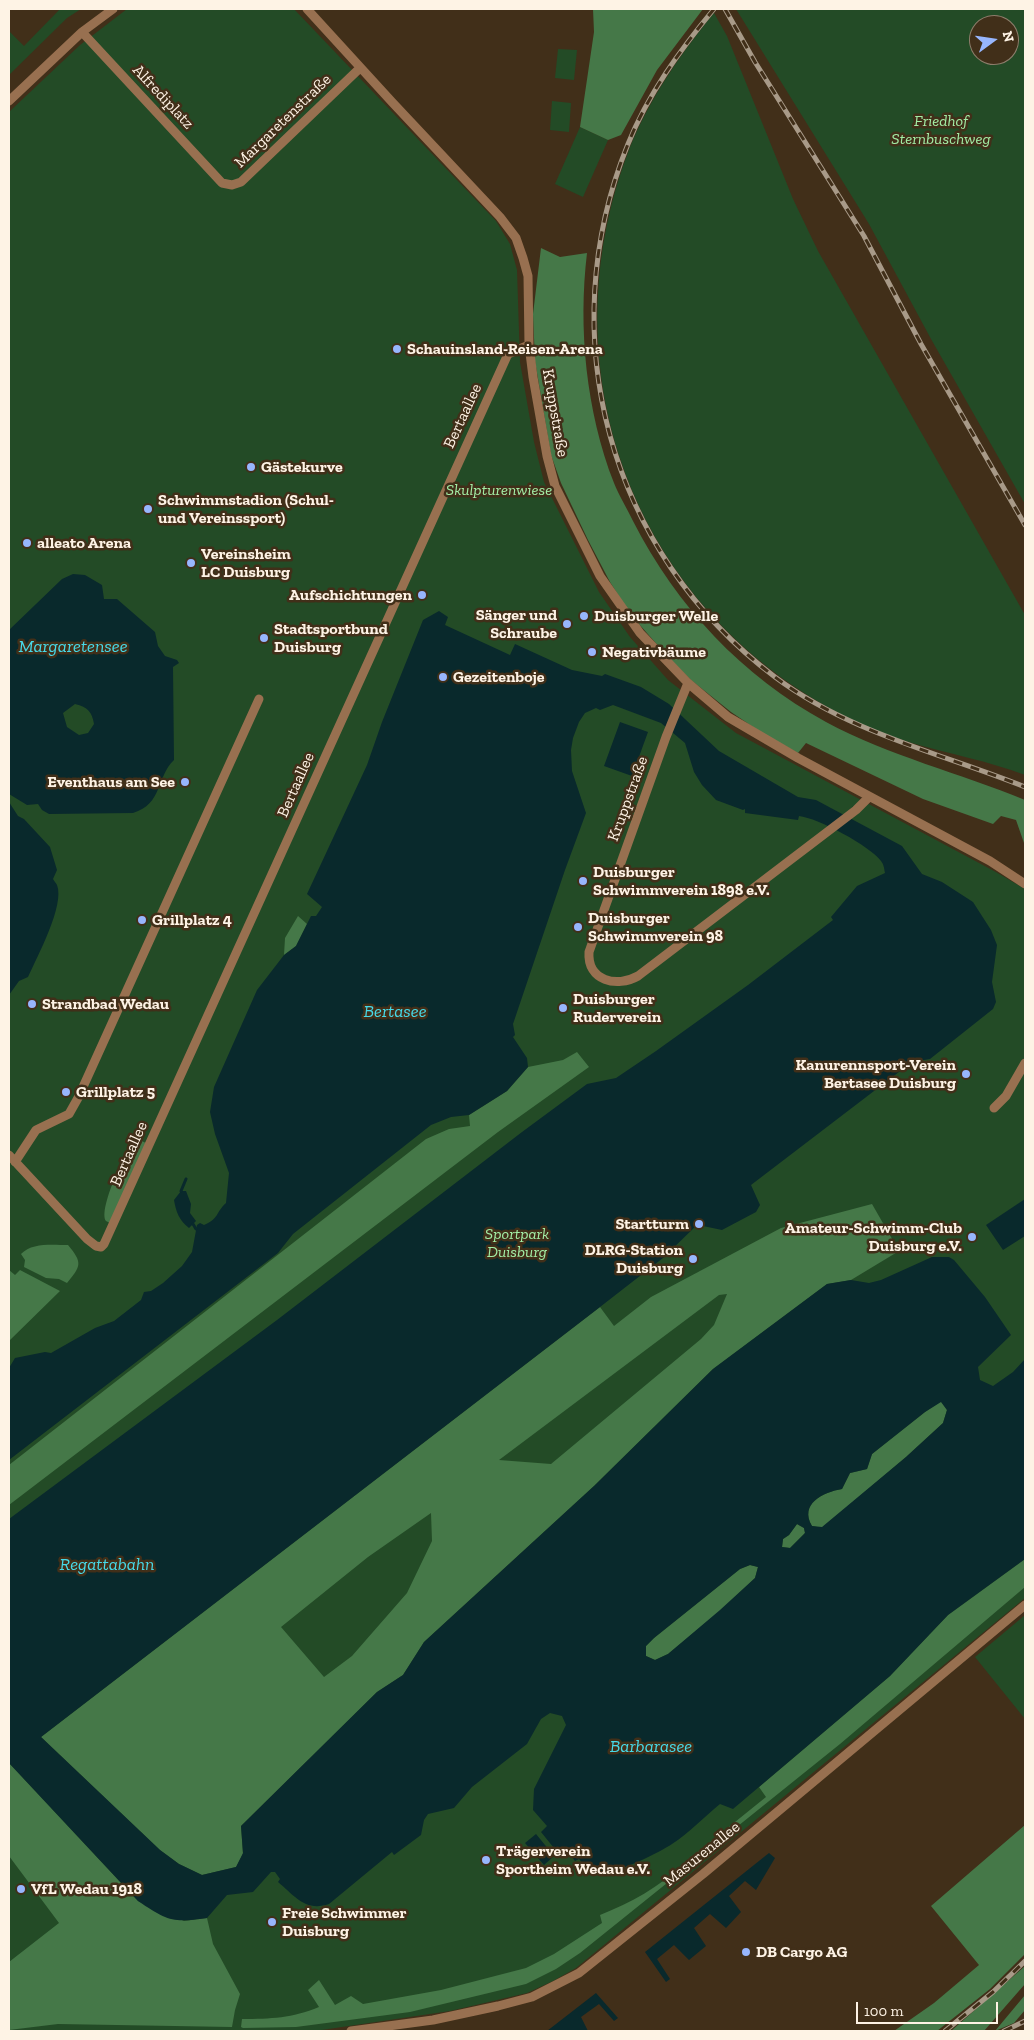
<!DOCTYPE html>
<html>
<head>
<meta charset="utf-8">
<style>
  body { margin:0 }
  #map { position:relative; width:1034px; height:2040px; overflow:hidden; background:#412f19; font-family:"Zilla Slab",serif }
  canvas { display:block }
  .frame { position:absolute; inset:0; border:10px solid #fef3e5; pointer-events:none }
  .north { position:absolute; left:969px; top:15px; width:50px; height:50px; box-sizing:border-box; background:#412f19; border:1px solid #8d7d6b; border-radius:50%; rotate:76deg; font-size:14px; font-weight:700; line-height:20px; text-align:center; color:#fef3e5 }
  .north::after { content:''; display:block; margin:auto; width:18px; height:22px; background:#97b6fd; clip-path:polygon(50% 0,100% 100%,50% 72%,0 100%) }
  .scale { position:absolute; left:856px; top:2002px; width:142px; height:22px; box-sizing:border-box; border:2px solid #fef3e5; border-top:0; padding-left:6px; font-size:15px; line-height:18px; white-space:nowrap; color:#fef3e5; -webkit-text-stroke:4px #412f19; paint-order:stroke }
</style>
</head>
<body>
<div id="map">
<canvas width="1034" height="2040"></canvas>
<div class="frame"></div>
<div class="north">N</div>
<div class="scale">100 m</div>
</div>
<script>
const ctx = document.querySelector('canvas').getContext('2d');
ctx.lineJoin = 'round';
function fillPath(path, color) {
  ctx.fillStyle = color;
  ctx.fill(path, 'evenodd');
}
function stroke(path, color, width, dash) {
  ctx.strokeStyle = color;
  ctx.lineWidth = width;
  ctx.lineCap = dash ? 'butt' : 'round';
  ctx.setLineDash(dash || []);
  ctx.stroke(path);
}
function label(font, color, halo, rows, align = 'center') {
  ctx.font = font + ' "Zilla Slab",serif';
  ctx.lineWidth = 5;
  ctx.setLineDash([]);
  ctx.textBaseline = 'middle';
  ctx.strokeStyle = halo;
  ctx.fillStyle = color;
  for (const [text, x, y, turn = 0] of rows) {
    ctx.save();
    ctx.translate(x, y);
    ctx.rotate((+turn || 0) * Math.PI / 180);
    ctx.textAlign = isNaN(turn) ? turn : align;
    if (halo) ctx.strokeText(text, 0, 0);
    ctx.fillText(text, 0, 0);
    ctx.restore();
  }
}
fillPath(new Path2D(`
  M60,9H81L67,18L9,75V31L24,46Z
  M127,9H294L496,221L510,244L517,270L520,362L534,442L544,482L599,592L630,637L668,680L736,733L994,871L1025,889V1598L576,1968L553,1981L527,1993L450,2011L315,2031H9V112L80,45Z
  M736,9H1025V504L931,339L869,224ZM979,25H1009V55H979Z
  M714,13L727,36L793,199L818,251L1025,615V775C988,761 950,754 912,743C874,732 834,713 801,691C618,571 551,349 630,147C650,98 681,53 714,13Z
  M558,49L577,50L574,80L555,78Z
  M552,101L571,103L569,132L550,130Z
  M580,127L608,140L583,197L555,184Z
  M1025,1615V1719L975,1657Z`), '#234b26');
fillPath(new Path2D(`
  M593,9H703L657,70L621,135L608,140L580,127L594,32Z
  M541,248L560,257L587,253C578,328 586,411 614,483C619,496 627,508 633,521C677,607 742,676 826,722C889,756 960,773 1025,800V843H1024L1016,820L1001,816L993,824L923,799L806,743L798,753L762,733L731,712L691,680L669,658L631,615L610,582L588,540L561,483L551,455L535,361L533,314Z
  M298,916L307,924L296,946L284,955L285,938Z
  M577,1052L589,1067L498,1132L9,1505V1465L426,1139L449,1129L470,1126L469,1115L507,1091L528,1067L563,1060Z
  M133,1137L146,1143L110,1223L106,1221C98,1209 126,1152 133,1137Z
  M872,1204L899,1251L851,1280L827,1284L713,1369L594,1486L424,1642L403,1675L377,1692L241,1826L243,1854L236,1867L202,1875L179,1864L160,1850L41,1737L600,1307L614,1326L651,1297L781,1228ZM727,1294L714,1325L701,1339L551,1464L499,1460L719,1295ZM431,1513L432,1541L407,1593L352,1656L324,1677L281,1627L368,1557Z
  M68,1245C83,1263 81,1266 67,1283L59,1279L46,1278L24,1267L25,1260L21,1254C32,1242 54,1245 68,1245Z
  M9,1270L15,1275L20,1270L60,1291L9,1341Z
  M941,1401L947,1410L943,1423L906,1457L822,1528L812,1526C799,1504 823,1492 842,1489L850,1473L867,1469L872,1454L925,1412Z
  M797,1524L804,1528L805,1533L790,1548L782,1547L783,1539L789,1535Z
  M1025,1559V1587L840,1744L580,1953L556,1969L526,1984L410,2012L296,2027L243,2028L241,2027L242,2019C271,2019 292,2018 319,2007L308,1990L319,1980L335,2005L351,1996L363,2004L441,1990L526,1968L554,1954L602,1923L600,1915C630,1903 660,1887 683,1864L766,1797L759,1787L890,1676L948,1615Z
  M750,1565L758,1567L755,1578L720,1611L668,1654L655,1660L646,1656V1646L654,1638L740,1569Z
  M9,1763L138,1901L184,1921L207,1918L213,1944L240,1994L235,2010L232,2027L58,2024L9,2030V1962L59,1923L9,1856Z
  M1025,1825V1954L990,1989L937,2031H894L934,2003L979,1965L931,1906Z
  M1025,1966V1984L984,2031H951Z
  M1025,1995V2010L1014,2023L995,2031Z`), '#457848');
fillPath(new Path2D(`
  M73,574L85,575L102,585L104,599H117L155,632L158,646L165,656L177,660L179,663L173,667L174,760C156,777 163,804 133,813L49,814L42,810L38,804L27,805L9,794V630L62,579ZM75,704C88,707 92,712 94,724L88,733L79,735L67,727L63,713Z
  M439,611L448,617L445,625L510,655L515,644L572,670L602,676L605,674L641,687L669,704L719,751L798,797L816,800L902,846L922,874L942,882L973,902L991,930L997,945L992,982L996,1002L993,1009L930,1059L912,1062L751,1185L760,1205L756,1212L722,1230L703,1226L700,1222L663,1258L600,1307L41,1737L160,1850L179,1864L202,1875L236,1867L243,1853L241,1826L377,1692L403,1675L424,1642L594,1486L713,1369L827,1284L851,1280L869,1283L881,1280L932,1257H949L954,1260L985,1297L1011,1335L978,1367L980,1380L993,1386L1013,1372L1025,1359V1559L948,1615L890,1676L733,1809L720,1804C704,1817 689,1833 672,1844C658,1853 608,1879 592,1872C586,1870 583,1863 579,1859L575,1861L568,1852L562,1858L541,1832L547,1826L533,1810L534,1789L566,1725L562,1716L550,1713L541,1719L527,1744L472,1787L454,1808L428,1814L424,1820L421,1835L394,1855L392,1852L329,1904C305,1912 295,1896 278,1882L280,1879L275,1872H271L253,1892L227,1895L207,1918C172,1923 168,1921 138,1901L9,1763V1519L277,1320L522,1132L587,1084L616,1078L656,1051L748,985L833,920L831,917L857,886L885,873C884,868 884,865 881,861C870,846 818,818 799,816L798,820L745,813V809L743,810L716,800L702,785L694,772L685,743L661,723L613,705L600,710L596,708L585,713L579,722L573,738L571,750L572,771L586,813L565,870L513,1024L515,1035L513,1037L527,1058L528,1067L507,1091L469,1115L451,1117L431,1125L293,1234L278,1253L9,1460V1368L15,1358L45,1352L51,1353L95,1328L114,1321L141,1300L144,1292L151,1291L163,1283L182,1266L192,1252L197,1225L200,1223L204,1225C220,1218 215,1213 226,1203L229,1173L215,1134L210,1112L214,1087L257,990L284,955L296,946L311,916H316L322,907L307,894L367,765L382,722L423,620ZM941,1402L947,1410L943,1423L906,1457L822,1527L812,1526C799,1504 823,1492 842,1489L850,1473L867,1469L872,1454L925,1412ZM797,1524L804,1528L805,1533L790,1548L782,1547L783,1539L789,1535ZM750,1565L758,1567L755,1578L720,1610L668,1654L655,1660L646,1656V1646L654,1638L740,1569Z
  M620,722L648,732L632,776L604,766Z
  M9,802L18,816L24,819L50,847L57,870L53,879C54,881 56,883 57,885C65,905 37,957 28,977L19,981L9,995Z
  M181,1191H186L191,1204L190,1213L196,1221L189,1228C179,1220 176,1212 174,1200Z
  M1025,1199V1236L1003,1250L986,1225Z
  M536,1834L554,1856L544,1865L525,1843Z
  M769,1853L775,1858L756,1890L745,1881L729,1896L741,1912L726,1928L710,1914L694,1928L706,1946L689,1960L674,1945L657,1959L670,1979L666,1982L645,1952Z
  M596,1993L618,2018L614,2021L599,2004L581,2017L588,2031H547Z`), '#09292c');
stroke(new Path2D(`
  M181,1191L186,1179
  M193,1224L196,1229`), '#09292c', 3);
stroke(new Path2D(`
  M307,9L392,102L500,217L516,238L523,258L528,276L529,345L533,377L547,456L555,486L600,576L640,633L688,683L728,717L798,758L990,861L1025,884
  M82,32L222,183L232,185L241,182L360,68
  M9,101L82,32L113,9
  M688,683L666,737L589,952C587,981 617,988 638,976L856,810L869,797
  M994,1108L1006,1096L1025,1063
  M9,1155L87,1239L96,1246L101,1247L104,1244L508,354L529,345
  M15,1162L36,1130L69,1114L78,1098L259,699
  M351,2031L433,2020L498,2006L532,1997L579,1973L703,1874L1025,1605`), '#987050', 9);
const rail = new Path2D(`
  M714,9C680,50 648,94 628,144C550,336 609,552 775,677C850,733 940,753 1025,787
  M725,9L755,62L864,236L921,344L1025,525
  M945,2031L993,1992L1025,1961
  M1004,2031L1025,2021`);
stroke(rail, '#a89a88', 5);
stroke(rail, '#412f19', 3, [9]);
for (const [x, y, r, color] of [
  [397,349,5,"#97b6fd"],
  [251,467,5,"#97b6fd"],
  [148,509,5,"#97b6fd"],
  [27,543,5,"#97b6fd"],
  [191,563,5,"#97b6fd"],
  [422,595,5,"#97b6fd"],
  [584,616,5,"#97b6fd"],
  [567,624,5,"#97b6fd"],
  [264,638,5,"#97b6fd"],
  [592,652,5,"#97b6fd"],
  [443,677,5,"#97b6fd"],
  [185,782,5,"#97b6fd"],
  [583,881,5,"#97b6fd"],
  [142,920,5,"#97b6fd"],
  [578,927,5,"#97b6fd"],
  [32,1004,5,"#97b6fd"],
  [563,1008,5,"#97b6fd"],
  [966,1074,5,"#97b6fd"],
  [66,1092,5,"#97b6fd"],
  [699,1224,5,"#97b6fd"],
  [972,1237,5,"#97b6fd"],
  [693,1259,5,"#97b6fd"],
  [486,1860,5,"#97b6fd"],
  [21,1889,5,"#97b6fd"],
  [272,1922,5,"#97b6fd"],
  [746,1952,5,"#97b6fd"]
]) {
  const dot = new Path2D();
  dot.arc(x, y, r, 0, 2 * Math.PI);
  ctx.fillStyle = color;
  ctx.fill(dot);
  stroke(dot, '#412f19', 2);
}
label('16px', '#fef3e5', '#412f19', [
  ["Alfrediplatz",163,97,47],
  ["Margaretenstraße",283,121,-44],
  ["Kruppstraße",555,413,80],
  ["Bertaallee",463,416,-65],
  ["Bertaallee",296,785,-66],
  ["Kruppstraße",628,799,-70],
  ["Bertaallee",129,1154,-66],
  ["Masurenallee",702,1854,-39]
]);
label('italic 16px', '#a3eea6', '#412f19', [
  ["Friedhof",941,121],
  ["Sternbuschweg",941,139],
  ["Skulpturenwiese",499,490],
  ["Sportpark",517,1234],
  ["Duisburg",517,1252]
]);
label('bold 16px', '#fef3e5', '#412f19', [
  ["Schauinsland-Reisen-Arena",407,349],
  ["Gästekurve",261,467],
  ["Schwimmstadion (Schul-",158,500],
  ["und Vereinssport)",158,518],
  ["alleato Arena",37,543],
  ["Vereinsheim",201,554],
  ["LC Duisburg",201,572],
  ["Aufschichtungen",412,595,"right"],
  ["Sänger und",557,615,"right"],
  ["Schraube",557,633,"right"],
  ["Duisburger Welle",594,616],
  ["Stadtsportbund",274,629],
  ["Duisburg",274,647],
  ["Negativbäume",602,652],
  ["Gezeitenboje",453,677],
  ["Eventhaus am See",175,782,"right"],
  ["Duisburger",593,872],
  ["Schwimmverein 1898 e.V.",593,890],
  ["Duisburger",588,918],
  ["Schwimmverein 98",588,936],
  ["Grillplatz 4",152,920],
  ["Duisburger",573,999],
  ["Ruderverein",573,1017],
  ["Strandbad Wedau",42,1004],
  ["Kanurennsport-Verein",956,1065,"right"],
  ["Bertasee Duisburg",956,1083,"right"],
  ["Grillplatz 5",76,1092],
  ["Startturm",689,1224,"right"],
  ["Amateur-Schwimm-Club",962,1228,"right"],
  ["Duisburg e.V.",962,1246,"right"],
  ["DLRG-Station",683,1250,"right"],
  ["Duisburg",683,1268,"right"],
  ["Trägerverein",496,1851],
  ["Sportheim Wedau e.V.",496,1869],
  ["VfL Wedau 1918",31,1889],
  ["Freie Schwimmer",282,1913],
  ["Duisburg",282,1931],
  ["DB Cargo AG",756,1952]
], 'left');
label('italic 18px', '#46dae9', '#412f19', [
  ["Margaretensee",73,647],
  ["Bertasee",395,1012],
  ["Regattabahn",107,1565],
  ["Barbarasee",651,1747]
]);
</script>
</body>
</html>
